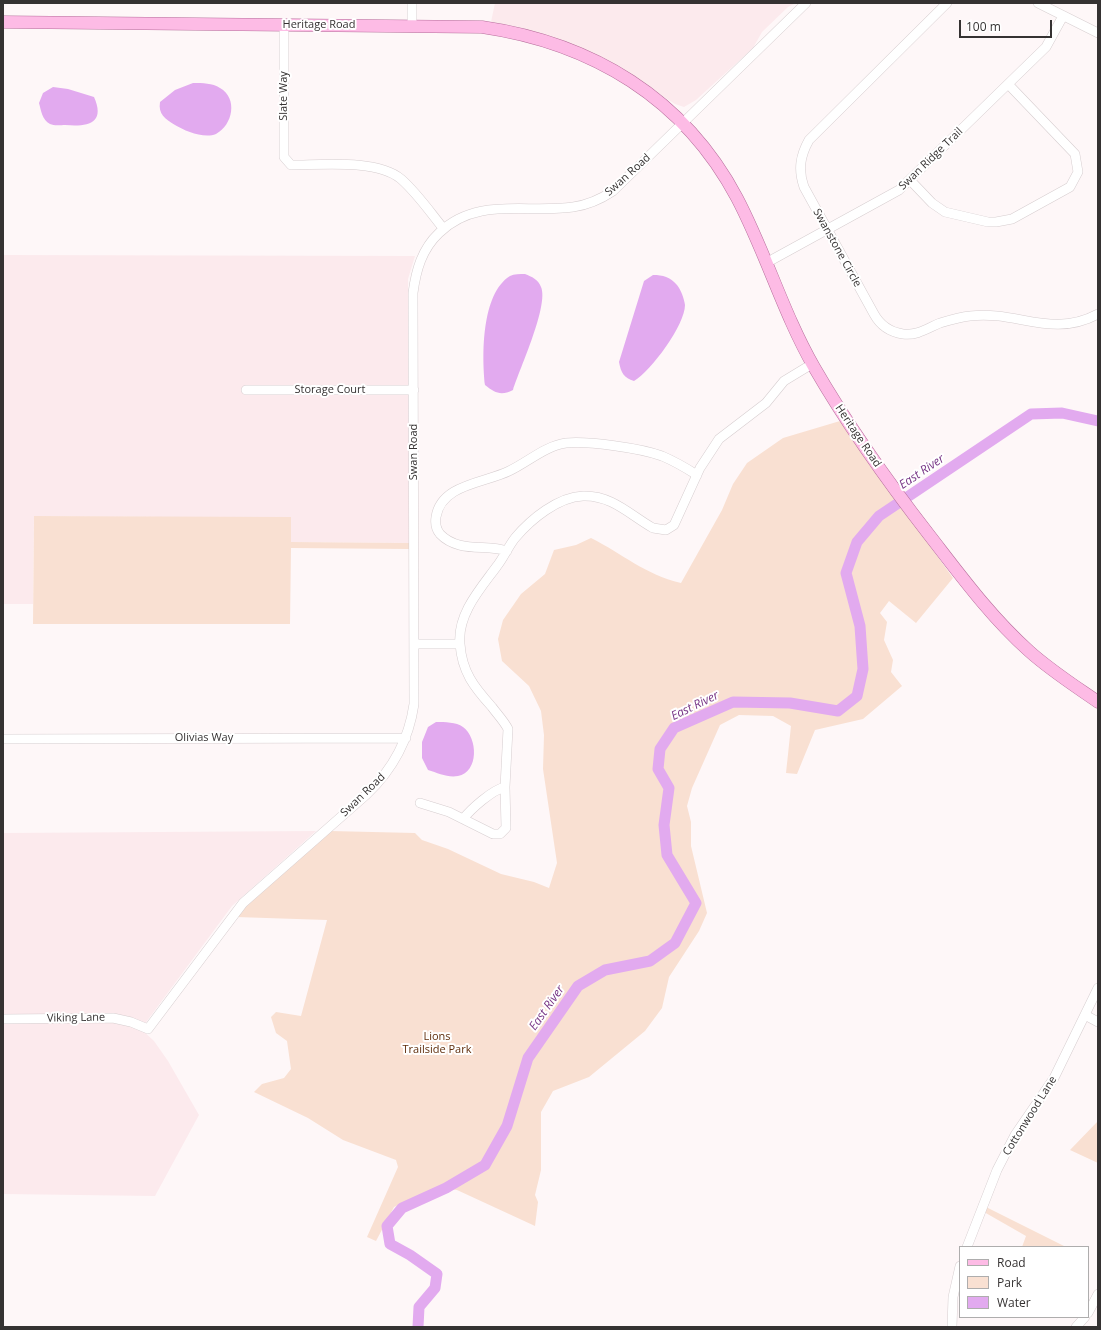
<!DOCTYPE html>
<html>
<head>
<meta charset="utf-8">
<style>
  body { margin:0 }
  #map { position:relative; width:1101px; height:1330px; overflow:hidden; background:#fef7f8; font-family:"Open Sans",sans-serif }
  canvas { display:block }
  .frame { position:absolute; inset:0; border:4px solid #353232; pointer-events:none }
  .legend { position:absolute; left:959px; top:1246px; width:130px; height:72px; box-sizing:border-box; background:#fff; border:1px solid #aeadad; margin:0; padding:5px 7px; list-style:none; font-size:12px; color:#353232 }
  .legend li { display:flex; align-items:center; gap:8px; height:20px }
  .legend b { width:20px; border:1px solid #aeadad }
  .scale { position:absolute; left:959px; top:20px; width:93px; height:18px; box-sizing:border-box; border:2px solid #353232; border-top:0; padding-left:5px; font-size:12px; line-height:14px; white-space:nowrap; color:#353232; -webkit-text-stroke:3px #fff; paint-order:stroke }
</style>
</head>
<body>
<div id="map">
<canvas width="1101" height="1330"></canvas>
<div class="frame"></div>
<ul class="legend">
<li><b style="height:5px;background:#fdbbe5"></b>Road</li>
<li><b style="height:11px;background:#f9e0d2"></b>Park</li>
<li><b style="height:11px;background:#e2aaef"></b>Water</li>
</ul>
<div class="scale">100 m</div>
</div>
<script>
const ctx = document.querySelector('canvas').getContext('2d');
ctx.lineJoin = 'round';
function fillPath(path, color) {
  ctx.fillStyle = color;
  ctx.fill(path, 'evenodd');
}
function stroke(path, color, width, dash) {
  ctx.strokeStyle = color;
  ctx.lineWidth = width;
  ctx.lineCap = dash ? 'butt' : 'round';
  ctx.setLineDash(dash || []);
  ctx.stroke(path);
}
function label(font, color, halo, rows, align = 'center') {
  ctx.font = font + ' "Open Sans",sans-serif';
  ctx.lineWidth = 4;
  ctx.setLineDash([]);
  ctx.textBaseline = 'middle';
  ctx.strokeStyle = halo;
  ctx.fillStyle = color;
  for (const [text, x, y, turn = 0] of rows) {
    ctx.save();
    ctx.translate(x, y);
    ctx.rotate((+turn || 0) * Math.PI / 180);
    ctx.textAlign = isNaN(turn) ? turn : align;
    if (halo) ctx.strokeText(text, 0, 0);
    ctx.fillText(text, 0, 0);
    ctx.restore();
  }
}
fillPath(new Path2D(`
  M495,3H796L788,7L762,32L753,48L696,100L684,107L675,104L627,74L559,40L518,27L491,22Z
  M3,255L415,256L408,279L409,543L291,542V518L34,516L33,604H3Z
  M316,831L232,906L141,1029L154,1041L168,1061L199,1115L155,1196L3,1194V833Z`), '#fceaed');
fillPath(new Path2D(`
  M840,421L953,578L916,623L889,601L880,613L887,622L884,640L893,660L891,672L902,686L863,719L815,730L797,774L786,773L791,726L773,716L739,715L720,725L692,788L687,806L691,822V846L707,913L699,931L669,977L662,1008L645,1031L589,1077L553,1091L541,1112V1170L535,1195L538,1202L535,1226L457,1190L437,1187L394,1207L376,1241L367,1237L398,1167L396,1160L343,1140L308,1118L254,1092L262,1084L284,1078L291,1069L287,1041L276,1033L271,1017L276,1012L301,1016L327,920L236,917L248,904L330,831L415,833L422,840L448,849L501,874L534,882L549,888L557,863L543,769L544,735L541,711L529,686L502,661L498,639L503,620L521,594L545,574L554,550L576,545L591,538C623,554 644,574 681,583L722,510L733,484L747,463L783,438Z
  M34,516L291,517V542L409,543V549L291,548L290,624H33Z
  M1098,1121V1163L1070,1150Z
  M986,1207L1066,1247H1022L1026,1236L984,1212Z`), '#f9e0d2');
fillPath(new Path2D(`
  M193,83C203,83 212,83 220,88C238,98 233,125 216,134C204,139 185,131 175,125C165,119 158,114 160,102L175,90Z
  M53,87L68,89L94,97C106,124 87,127 65,125C61,125 54,126 50,124C42,120 41,110 39,103L43,93Z
  M525,274C532,277 538,279 541,287C549,305 520,368 513,390C501,396 495,393 485,385C482,356 481,294 510,276C514,274 520,274 525,274Z
  M653,275C663,275 670,277 677,285C681,290 684,298 685,305C685,325 651,371 634,381C624,378 621,373 619,362L644,281Z
  M436,722C445,722 456,722 463,727C478,738 479,772 458,776C448,778 438,773 428,770L422,758V742L428,727Z`), '#e2aaef');
stroke(new Path2D(`
  M418,1327L419,1307L435,1288L437,1274L410,1255L390,1244L387,1226L402,1208L446,1188L485,1165L507,1126L528,1058L578,986L605,970L650,961L675,943L696,903L667,855L664,825L669,788L658,769L660,749L674,728L733,702L790,703L838,711L857,696L863,669L860,626L846,573L857,542L879,516L1031,414L1062,413L1098,421`), '#e2aaef', 11);
const minor = new Path2D(`
  M412,3V25
  M947,3L809,140C800,156 798,170 804,187L874,314C880,325 890,332 903,334C917,336 928,328 940,323C950,320 960,317 970,316C1017,310 1051,339 1098,314
  M1038,3L1098,33
  M284,24V157L291,165C322,165 377,159 401,179C417,193 430,212 443,228
  M910,180L932,203L945,212L988,222H996L1012,219L1070,187L1078,172L1075,154L1008,84
  M766,263L899,190L1046,47L1063,16
  M246,390H414
  M507,551C486,544 458,553 440,534C436,529 435,523 436,517C441,484 485,483 509,471C528,462 545,446 566,443C589,441 640,448 662,456C674,461 686,468 697,475
  M414,644H460
  M3,739L406,738
  M420,803L449,812L493,834H500L506,828L505,787L508,729C504,721 497,714 492,707C474,687 462,672 460,644C457,614 481,588 497,566C504,557 508,547 515,538C531,519 558,497 583,496C612,495 630,515 653,528L666,530L674,525L700,468L719,439L766,403L784,381L812,364
  M463,819C471,809 492,790 505,787
  M1085,1015L1098,1022
  M3,1019L113,1018L131,1022L148,1029L243,903L367,794C393,769 409,739 414,704L413,293C416,270 422,249 439,233C477,196 526,214 573,207C588,205 601,199 613,191L806,3
  M967,1247L997,1170L1015,1135L1054,1078L1098,988
  M1088,1313L1098,1294
  M952,1327L953,1297L960,1266
  M1076,1327L1085,1317`);
const major = new Path2D(`
  M3,22L482,27C592,43 684,98 737,198C766,253 783,313 814,367C848,426 888,482 930,536C961,576 991,617 1029,651C1050,670 1075,686 1098,702`);
stroke(minor, '#d6cdcf', 10);
stroke(major, '#b66e9b', 13);
stroke(minor, '#fff', 9);
stroke(major, '#fdbbe5', 12);
label('11px', '#353232', '#fff', [
  ["Heritage Road",319,25],
  ["Slate Way",284,96,-90],
  ["Swan Ridge Trail",931,159,-44],
  ["Swan Road",628,175,-42],
  ["Swanstone Circle",837,248,61],
  ["Storage Court",330,390],
  ["Heritage Road",858,436,56],
  ["Swan Road",414,452,-90],
  ["Olivias Way",204,738],
  ["Swan Road",363,795,-44],
  ["Viking Lane",76,1018,-1],
  ["Cottonwood Lane",1030,1116,-58]
]);
label('11px', '#602e0c', '#fff', [
  ["Lions",437,1037],
  ["Trailside Park",437,1050]
]);
label('italic 12px', '#783686', '#fff', [
  ["East River",922,472,-34],
  ["East River",695,706,-26],
  ["East River",547,1008,-55]
]);
</script>
</body>
</html>
